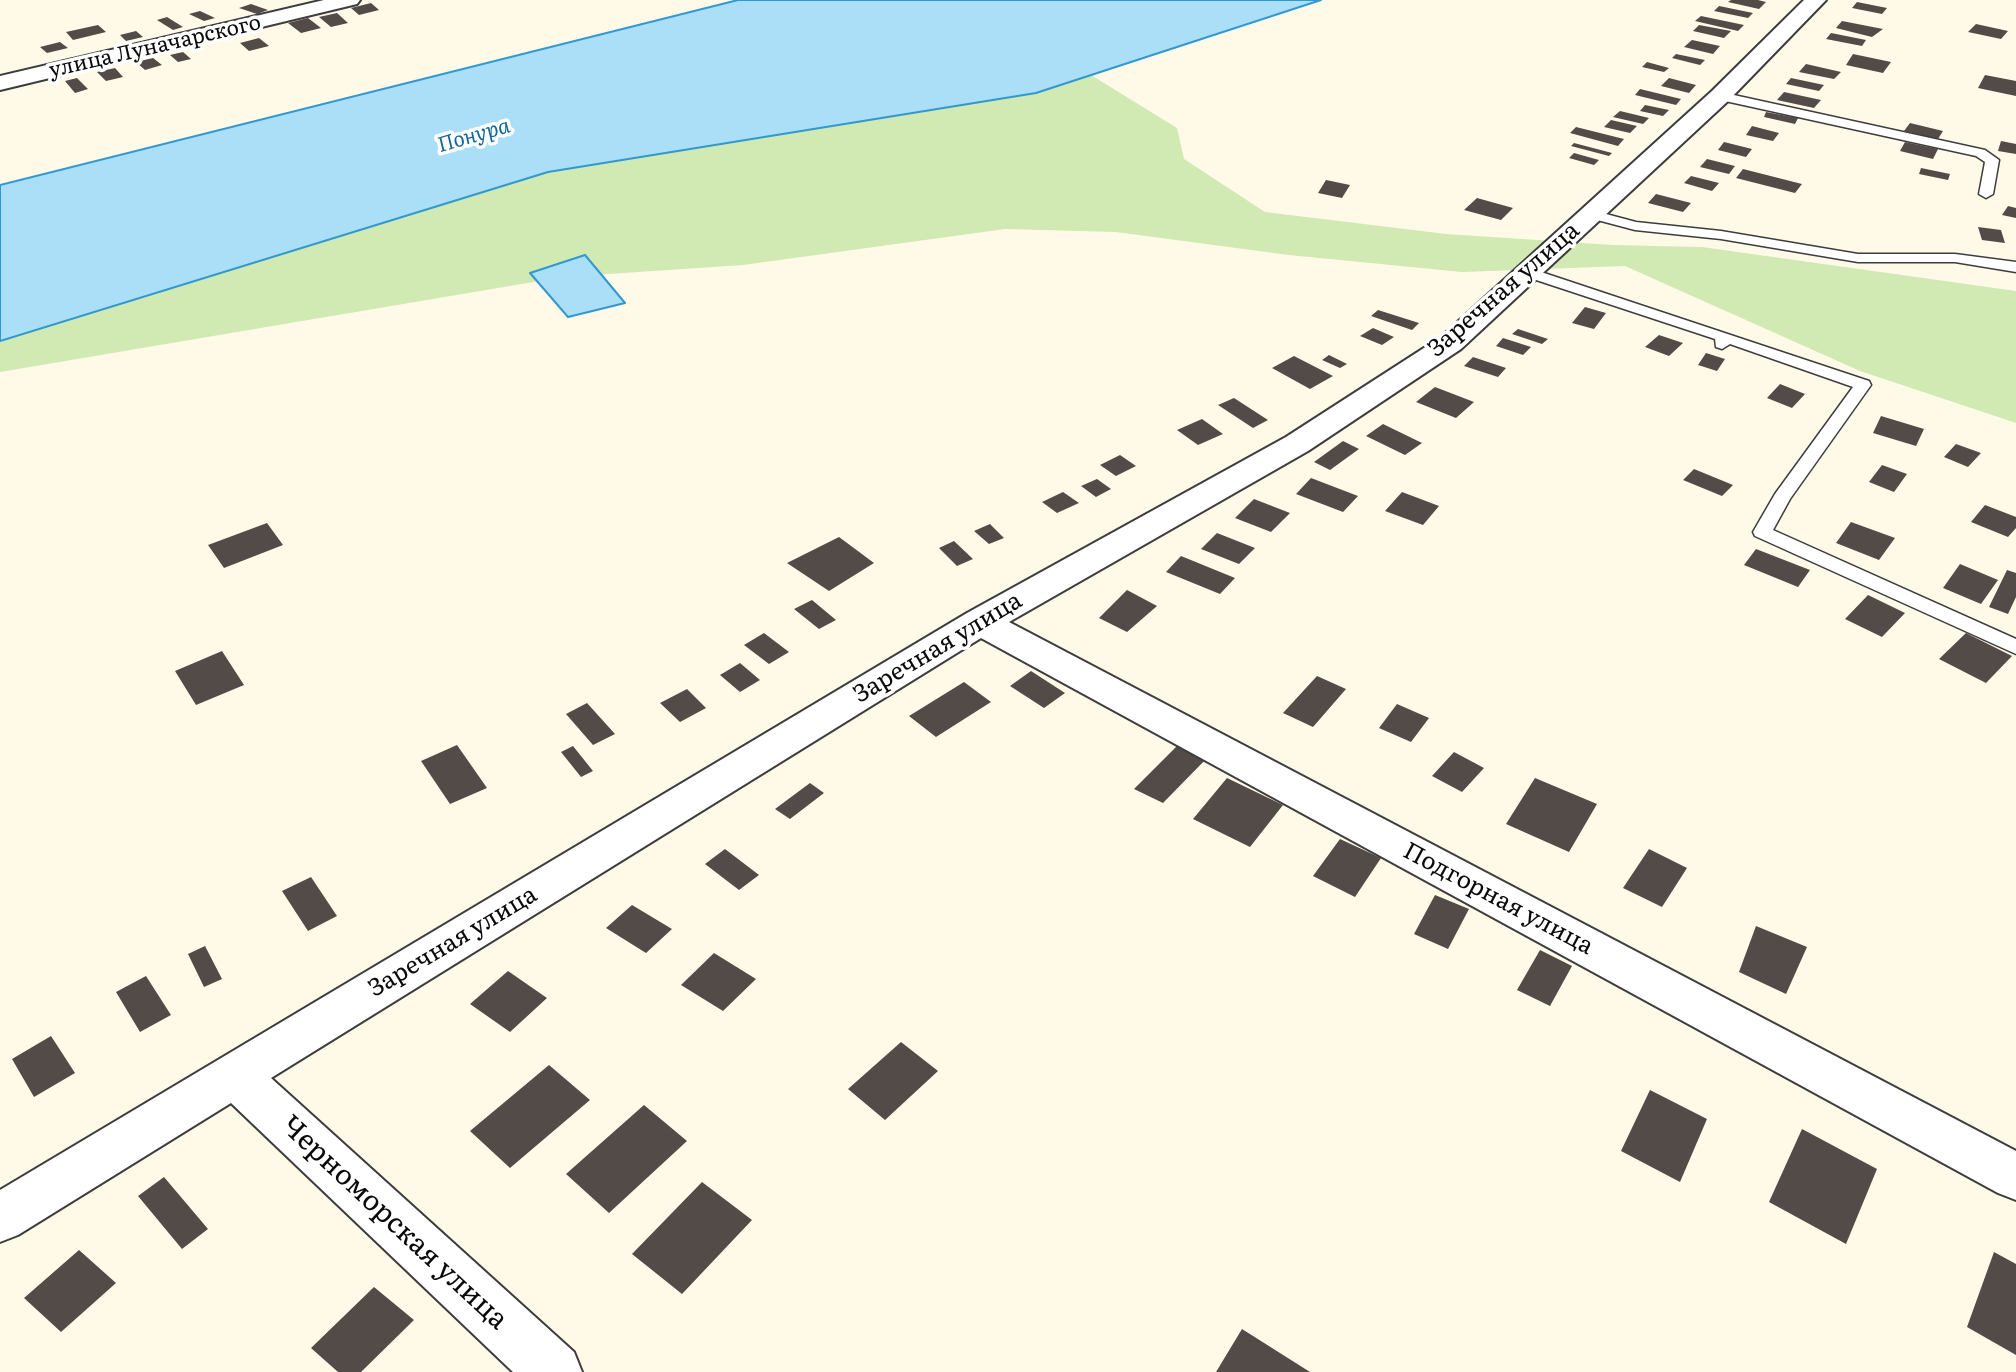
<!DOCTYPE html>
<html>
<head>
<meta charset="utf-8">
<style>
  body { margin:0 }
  canvas { display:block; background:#fff9e8 }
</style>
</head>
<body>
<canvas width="2016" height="1372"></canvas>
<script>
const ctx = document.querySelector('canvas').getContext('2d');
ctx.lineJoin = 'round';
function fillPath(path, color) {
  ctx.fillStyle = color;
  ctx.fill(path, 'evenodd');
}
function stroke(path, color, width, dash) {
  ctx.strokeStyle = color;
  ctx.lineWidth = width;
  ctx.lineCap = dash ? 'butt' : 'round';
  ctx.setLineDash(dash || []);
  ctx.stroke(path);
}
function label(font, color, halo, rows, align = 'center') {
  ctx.font = font + ' Literata,serif';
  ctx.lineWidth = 7;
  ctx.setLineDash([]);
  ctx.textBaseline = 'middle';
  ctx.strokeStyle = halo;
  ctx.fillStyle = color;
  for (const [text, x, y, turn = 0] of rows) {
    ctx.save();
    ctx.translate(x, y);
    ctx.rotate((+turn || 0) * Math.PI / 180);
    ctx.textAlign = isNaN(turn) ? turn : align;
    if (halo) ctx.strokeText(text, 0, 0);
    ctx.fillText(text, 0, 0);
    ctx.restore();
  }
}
fillPath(new Path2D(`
  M1091,75L1177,128L1184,159L1265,212L1446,234L1613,245L1702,247L2016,291V423L1860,371L1625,266L1462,272L1289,255L1116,232L1005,229L743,265L563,277L0,372V341L548,172L1036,93Z`), '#d1e9b2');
const water = new Path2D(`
  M738,0H1321L1036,93L548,172L0,341V185Z
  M585,255L625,303L568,317L530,273Z`);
fillPath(water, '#abdef7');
stroke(water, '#3198d0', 2);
fillPath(new Path2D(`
  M1731,0H1758L1766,2L1759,9L1728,2Z
  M1857,2L1887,8L1882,14L1852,8Z
  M371,3L379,10L359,15L351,8Z
  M251,4L268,10L257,14L239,8Z
  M1719,6L1753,13L1748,18L1714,11Z
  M200,11L215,18L204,21L189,14Z
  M337,13L348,23L331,27L319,17Z
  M1701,16L1744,25L1738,31L1695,21Z
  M167,17L183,27L173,30L157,20Z
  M308,18L321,28L301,33L288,23Z
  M1842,21L1883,29L1872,37L1836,28Z
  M1976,24L2008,31L2001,39L1968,32Z
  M98,25L106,32L73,40L66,32Z
  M1699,25L1731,31L1724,38L1693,31Z
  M136,31L143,37L126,41L120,35Z
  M1831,33L1866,40L1862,46L1826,39Z
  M259,38L269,46L249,51L240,43Z
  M1692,40L1720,46L1713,54L1684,47Z
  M60,42L68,48L47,53L40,47Z
  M183,52L191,59L178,62L170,55Z
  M1676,54L1705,60L1700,65L1672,58Z
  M1853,54L1891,62L1883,73L1846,65Z
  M153,58L162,65L145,70L136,62Z
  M1647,62L1669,68L1664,72L1642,67Z
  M1806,64L1841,72L1834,79L1799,72Z
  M115,68L123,77L106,81L97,72Z
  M1985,75L2016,81V96L1978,88Z
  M77,78L88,89L75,93L65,81Z
  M1669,78L1696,85L1689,93L1661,86Z
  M1791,78L1824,85L1819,91L1786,84Z
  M1640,89L1681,99L1676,105L1635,95Z
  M1784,92L1821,100L1814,108L1777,100Z
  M1645,105L1669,110L1663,116L1640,111Z
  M1620,111L1649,118L1643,124L1613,117Z
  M1766,112L1798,118L1795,124L1764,117Z
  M1611,120L1637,126L1630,133L1604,127Z
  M1910,123L1943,131L1938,139L1904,131Z
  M1752,126L1779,133L1773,141L1746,135Z
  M1576,127L1624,139L1618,146L1570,133Z
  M2001,141L2016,144V154L1998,151Z
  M1724,142L1752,149L1746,157L1718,150Z
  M1905,142L1938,149L1933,159L1900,151Z
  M1574,143L1612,153L1609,156L1571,146Z
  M1574,153L1599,160L1594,165L1569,158Z
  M1707,159L1735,166L1729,174L1700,167Z
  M1921,168L1950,174L1948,180L1919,174Z
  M1743,169L1802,184L1795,193L1736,178Z
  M1691,176L1719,183L1712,191L1684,183Z
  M1326,180L1350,185L1342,198L1318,193Z
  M1656,194L1691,203L1683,212L1648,203Z
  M1477,198L1513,208L1501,220L1464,210Z
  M2008,206L2016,208V218L2002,215Z
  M1978,227L2001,230L2005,243L1982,240Z
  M1585,307L1606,313L1594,329L1572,323Z
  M1378,310L1419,323L1412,330L1371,316Z
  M1373,328L1394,337L1382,345L1360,336Z
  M1518,329L1548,339L1542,344L1512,334Z
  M1659,335L1683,343L1669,356L1645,347Z
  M1503,338L1531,347L1523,355L1496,346Z
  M1706,353L1725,359L1717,371L1698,365Z
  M1329,355L1347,364L1340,368L1322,360Z
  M1294,356L1333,376L1310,389L1272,368Z
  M1473,357L1506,368L1498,377L1464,366Z
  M1780,384L1805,394L1792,408L1767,398Z
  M1435,387L1474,402L1456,418L1416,402Z
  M1234,398L1268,420L1253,428L1218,405Z
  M1881,416L1924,429L1916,446L1873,433Z
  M1202,419L1223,434L1198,445L1177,430Z
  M1383,424L1422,443L1405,455L1366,436Z
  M1343,441L1359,449L1330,470L1314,462Z
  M1956,444L1981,453L1968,467L1944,457Z
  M1120,455L1136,466L1116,476L1100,465Z
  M1882,465L1907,474L1894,492L1869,482Z
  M1694,469L1733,485L1722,496L1683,480Z
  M1311,478L1358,496L1343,512L1296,494Z
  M1097,479L1111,489L1096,497L1081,486Z
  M1063,492L1079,503L1057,513L1042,502Z
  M1402,492L1439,506L1423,525L1385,511Z
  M1254,499L1290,513L1271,532L1235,518Z
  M1985,505L2016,517V528L2008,537L1971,522Z
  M1851,522L1895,538L1879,560L1836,543Z
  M267,523L283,545L224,568L208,545Z
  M990,524L1004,538L989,544L974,531Z
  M1217,533L1255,548L1239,564L1201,549Z
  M839,537L874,563L829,591L787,563Z
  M954,541L973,559L957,566L939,548Z
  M1756,549L1810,570L1798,587L1744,565Z
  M1181,556L1235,578L1220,594L1166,572Z
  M1960,564L1998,580L1981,604L1943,588Z
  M2007,570L2016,573V597L2008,614L1989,607Z
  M1127,590L1157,606L1127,632L1099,618Z
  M1868,595L1905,613L1882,637L1845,619Z
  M812,600L836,620L819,629L794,609Z
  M764,633L789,652L769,664L744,645Z
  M1966,633L2012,656L1986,683L1939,659Z
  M222,651L244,685L196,705L175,671Z
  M740,663L760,680L740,692L720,675Z
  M1031,671L1065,693L1044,708L1010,686Z
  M1317,676L1346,689L1313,727L1283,713Z
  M964,682L991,702L936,737L909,716Z
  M687,689L706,708L680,722L660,703Z
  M587,703L615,734L593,745L566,714Z
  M1397,704L1429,718L1411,742L1379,728Z
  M1181,742L1209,756L1163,803L1134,789Z
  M457,745L487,788L450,804L421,761Z
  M573,746L593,771L581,777L561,752Z
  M1454,752L1484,768L1462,792L1432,776Z
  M1227,778L1283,805L1250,847L1193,819Z
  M1535,778L1597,804L1569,852L1506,824Z
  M810,783L824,793L790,819L775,809Z
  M1340,839L1381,858L1355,897L1313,876Z
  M725,849L759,875L739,890L705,864Z
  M1649,849L1687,868L1662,907L1623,888Z
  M311,877L337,916L308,931L282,891Z
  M1435,895L1469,909L1448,949L1414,934Z
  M632,905L672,929L646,953L606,928Z
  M1756,926L1807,947L1786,994L1739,972Z
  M205,946L222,979L204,987L188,954Z
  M1540,950L1572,966L1550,1006L1517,990Z
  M714,953L756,979L723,1011L681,985Z
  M508,971L547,998L510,1032L470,1004Z
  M146,976L171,1015L140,1032L116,992Z
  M51,1036L75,1073L34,1097L12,1059Z
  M901,1042L938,1071L885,1120L848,1089Z
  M549,1065L590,1100L510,1168L470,1131Z
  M1650,1090L1707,1119L1680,1182L1621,1151Z
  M644,1105L687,1141L609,1213L566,1174Z
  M1802,1129L1877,1169L1846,1244L1769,1202Z
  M164,1177L208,1229L182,1249L138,1196Z
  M702,1182L752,1220L682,1294L632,1254Z
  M79,1250L116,1283L61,1332L24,1298Z
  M1994,1252L2016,1264V1355L1967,1327Z
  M374,1287L414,1320L361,1372H338L311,1348Z
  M1242,1329L1310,1372H1216Z`), '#534b47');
const service = new Path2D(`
  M1720,92L1985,150L1999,160L1993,194L1986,198L1979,194L1985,162L1976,156L1716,99L1714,96Z
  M1591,210L1636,222L1721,231L1858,254H1955L2016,262V272L1955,262H1858L1721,239L1635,230L1586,217L1584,214Z
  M1526,267L1869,381L1871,385L1790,499L1773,530L2016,639V654L1755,536L1753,532L1775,494L1853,387L1730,344L1722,349L1716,347L1715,339L1521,275L1518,272L1521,269Z`);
const minor = new Path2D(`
  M324,0H360L357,4L0,90V76Z
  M1804,0H1826L1728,101L1461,349L1308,451L1009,622L2016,1151V1200L1998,1193L981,638L271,1078L574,1352L582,1372H513L231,1103L18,1235L0,1242V1190L967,613L1286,437L1441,337L1712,91Z`);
stroke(service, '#3d3d3d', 3);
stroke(minor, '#3d3d3d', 4);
fillPath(service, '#fff');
fillPath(minor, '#fff');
label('21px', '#0a0a0a', '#fff', [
  ["улица Луначарского",155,47,-13]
]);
label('italic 21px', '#12679e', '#fff', [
  ["Понура",474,136,-16]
]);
label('24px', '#0a0a0a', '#fff', [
  ["Заречная улица",1504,290,-41],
  ["Заречная улица",938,648,-31],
  ["Подгорная улица",1498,899,28],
  ["Заречная улица",453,942,-31]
]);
label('28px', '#0a0a0a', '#fff', [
  ["Черноморская улица",394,1223,43]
]);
</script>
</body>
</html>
